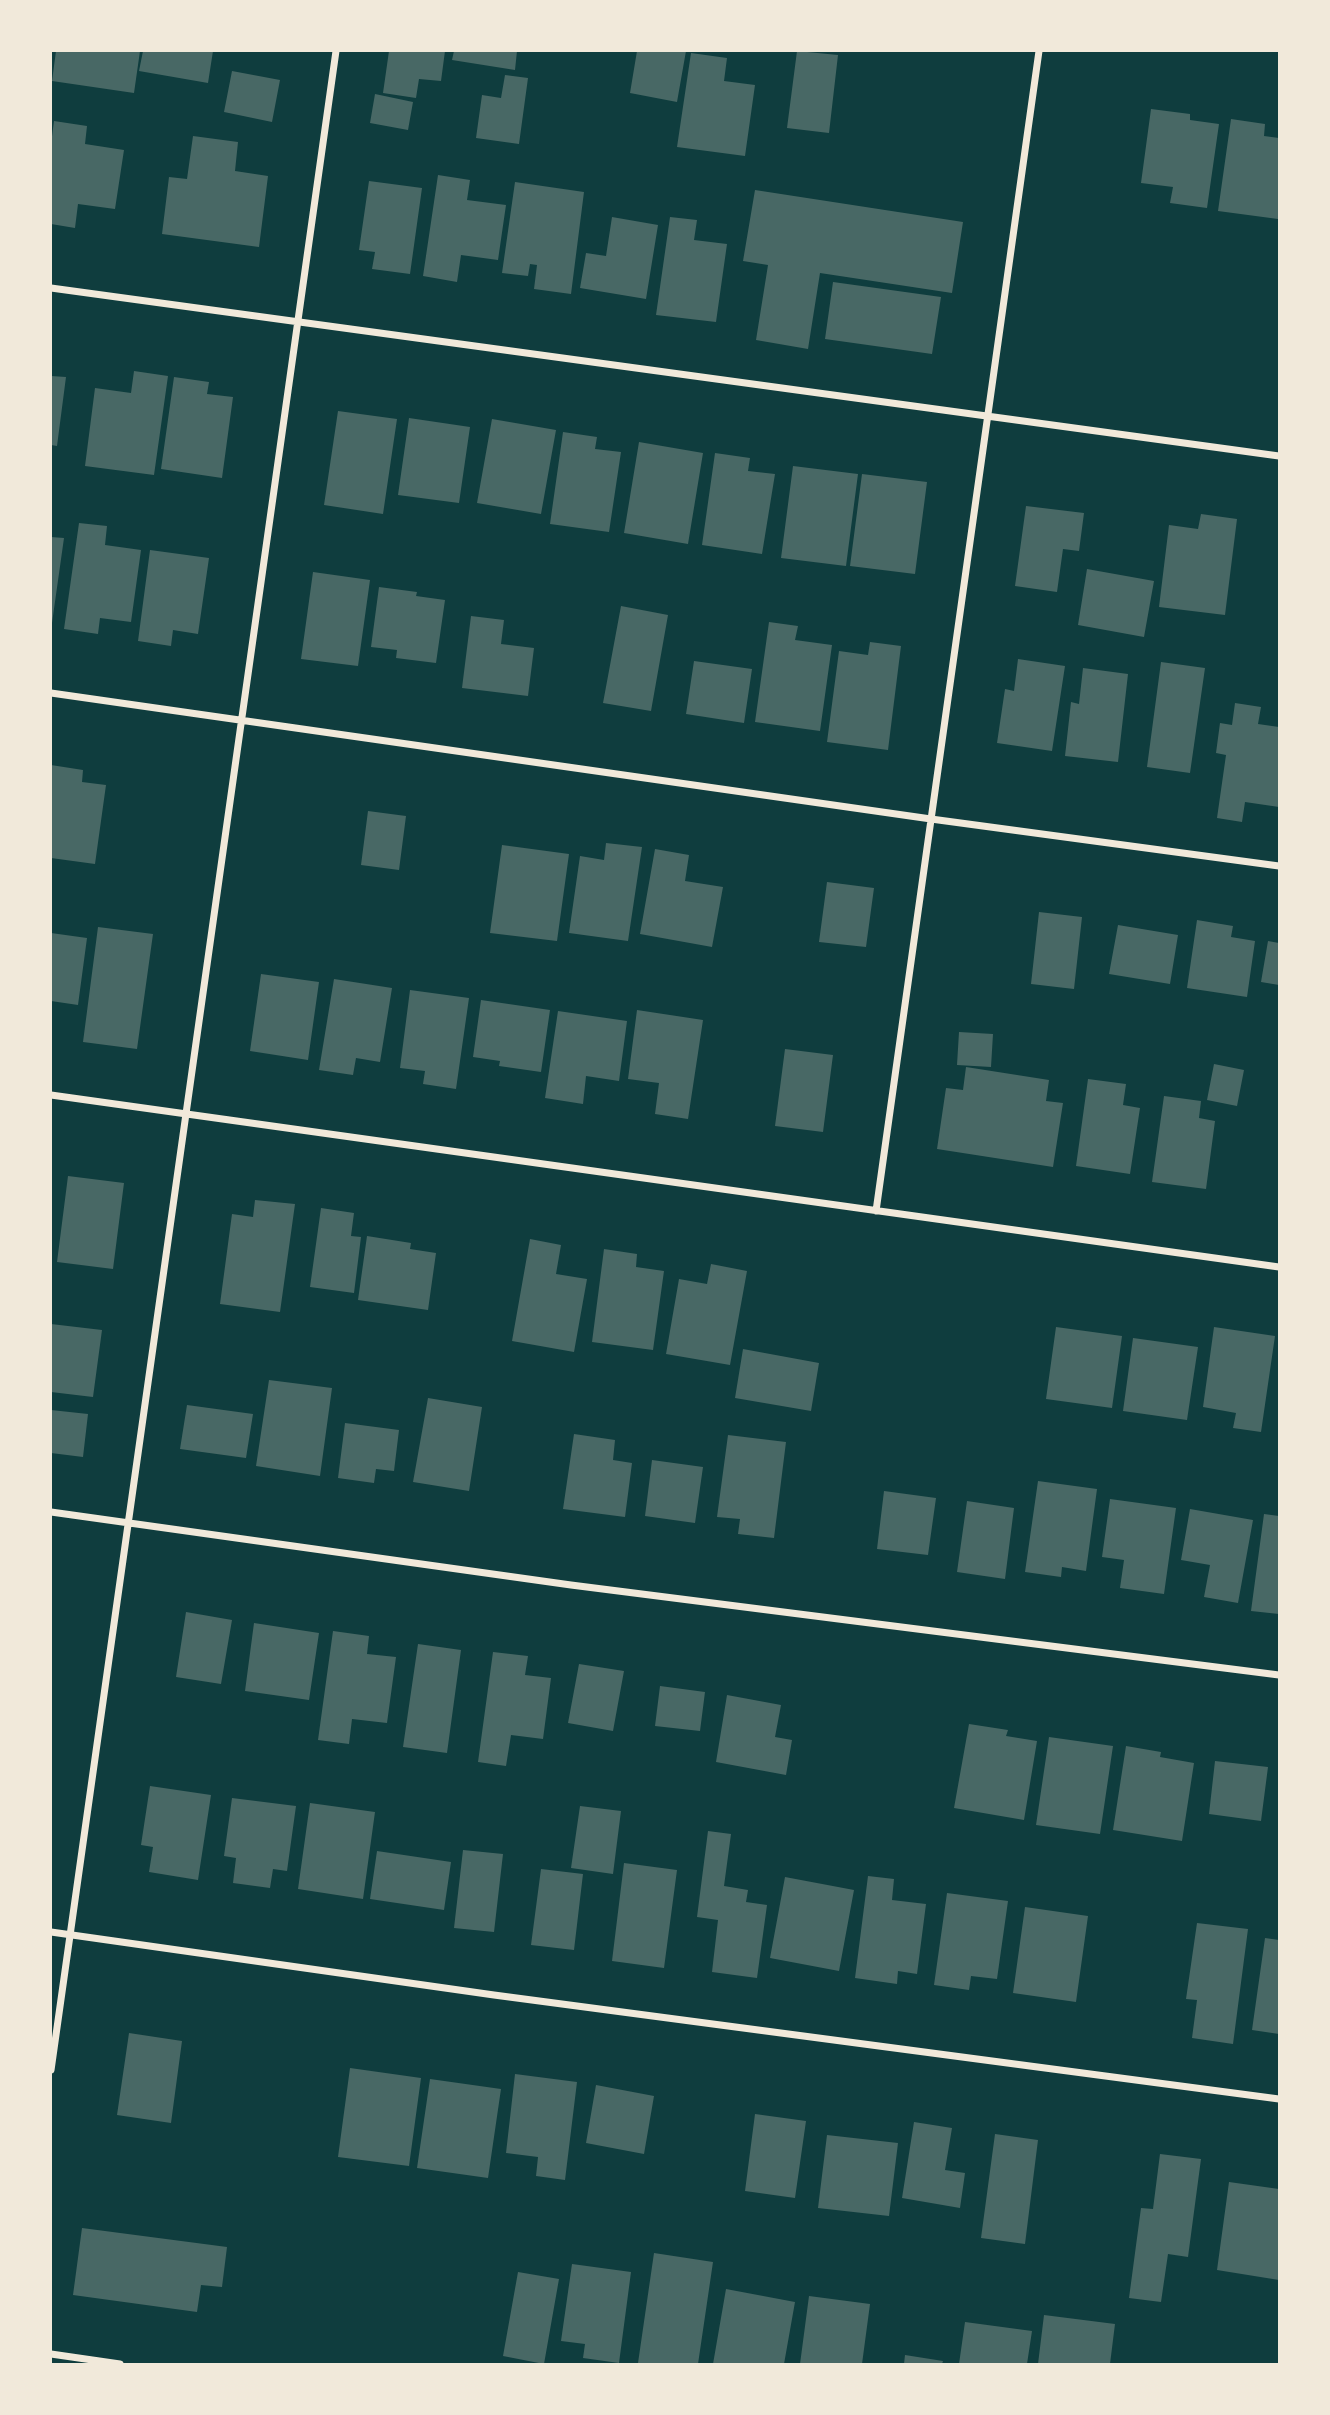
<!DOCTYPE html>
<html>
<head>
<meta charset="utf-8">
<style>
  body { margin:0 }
  #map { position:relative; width:1330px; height:2415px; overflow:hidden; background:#0f3d3e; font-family:"IBM Plex Sans",sans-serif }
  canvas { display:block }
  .frame { position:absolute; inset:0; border:52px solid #f1e9da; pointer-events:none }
</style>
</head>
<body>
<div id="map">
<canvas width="1330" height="2415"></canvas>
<div class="frame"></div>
</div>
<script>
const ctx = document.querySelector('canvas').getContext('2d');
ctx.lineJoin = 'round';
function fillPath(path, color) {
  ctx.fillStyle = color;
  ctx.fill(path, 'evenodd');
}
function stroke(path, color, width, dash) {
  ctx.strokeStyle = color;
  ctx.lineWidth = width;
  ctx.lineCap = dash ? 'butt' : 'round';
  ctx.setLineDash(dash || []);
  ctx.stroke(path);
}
fillPath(new Path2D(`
  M56,51H140L134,93L52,81Z
  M143,51H213L208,83L139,71Z
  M389,51H445L441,81L419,79L416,98L383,93Z
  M454,51H517L515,70L452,60Z
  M637,51H686L677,102L630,93Z
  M797,51L838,55L829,133L787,128Z
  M691,53L727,58L724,81L755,85L745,156L677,147Z
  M232,71L280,80L272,122L224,112Z
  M505,75L528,78L519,144L476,138L482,95L501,98Z
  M375,94L413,102L408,130L370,123Z
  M1151,109L1190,114V120L1219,124L1207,208L1170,203L1173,187L1141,183Z
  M1231,119L1265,124L1264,136L1279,138L1278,219L1218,211Z
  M54,121L87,126L85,144L124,150L115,209L78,204L75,228L51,224V144Z
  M193,136L238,142L235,171L268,176L259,247L162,234L169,177L187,179Z
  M438,175L470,180L467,200L506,205L498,260L461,255L457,282L423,276Z
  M369,181L422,188L410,274L372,269L375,252L359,250Z
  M515,182L584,192L571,294L534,289L537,265L530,264L528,276L502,273Z
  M755,190L963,222L952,293L820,273L808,349L756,340L768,265L743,261Z
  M612,217L658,225L646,299L580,288L586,253L606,256Z
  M670,217L697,220L694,240L727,244L716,322L656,315Z
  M833,282L941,297L932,354L825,339Z
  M134,371L168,376L154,475L85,466L95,388L131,393Z
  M51,376L66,377L57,446L51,445Z
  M174,377L209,382L207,394L233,397L222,478L161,469Z
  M338,411L397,419L383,514L324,505Z
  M409,418L470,427L459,503L398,495Z
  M492,419L556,430L541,514L477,503Z
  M563,432L597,437L595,449L621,452L609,532L550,524Z
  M639,442L703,453L688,544L624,533Z
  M715,453L750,458L748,471L775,474L762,554L702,545Z
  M793,466L858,474L846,566L781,558Z
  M862,474L927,482L915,574L850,566Z
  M1026,506L1084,513L1079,551L1063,549L1057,592L1015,586Z
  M1201,514L1237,519L1225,615L1159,607L1169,525L1198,529Z
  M79,523L107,526L105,545L141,550L131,622L100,618L98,634L64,629Z
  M51,537L64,538L52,623H51Z
  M150,550L209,558L198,634L173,630L171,646L138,641Z
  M1087,569L1154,581L1144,637L1078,625Z
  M313,572L370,580L358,666L301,659Z
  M379,587L417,592L416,596L445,600L436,663L396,658L397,650L371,647Z
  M621,606L668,615L651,711L603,703Z
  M471,616L504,620L501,644L534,648L528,696L462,688Z
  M769,622L798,626L795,640L832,645L820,731L755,722Z
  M870,642L901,646L888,750L827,742L839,651L868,655Z
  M1018,659L1065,666L1052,751L997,743L1005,689L1014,691Z
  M694,661L752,669L744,723L686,714Z
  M1161,662L1205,668L1190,773L1147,767Z
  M1083,668L1128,674L1118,762L1065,756L1071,702L1079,704Z
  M1235,703L1261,707L1258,724L1279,727V807L1245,802L1242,822L1217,818L1226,755L1216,753L1220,723L1232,725Z
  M51,765L83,770L82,782L106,785L95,864L51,858Z
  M368,811L406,816L399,870L361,865Z
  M606,843L642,847L628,941L569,933L580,856L604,860Z
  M502,845L569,854L557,941L490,933Z
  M655,849L689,855L685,881L723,887L712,947L640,934Z
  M827,882L874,888L866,947L819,942Z
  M1039,912L1082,917L1074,989L1031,984Z
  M1197,920L1233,926L1231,937L1255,941L1247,997L1187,988Z
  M1118,925L1178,935L1170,984L1109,974Z
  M98,927L153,934L137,1049L83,1042Z
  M51,933L87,938L78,1005L51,1001Z
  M1268,941L1279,943V985L1261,982Z
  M261,974L319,982L308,1060L250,1051Z
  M334,979L392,988L380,1062L356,1058L353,1075L319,1070Z
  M410,990L469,998L456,1089L423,1084L425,1071L400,1068Z
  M481,1000L550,1010L541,1072L499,1066L500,1061L473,1057Z
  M637,1010L703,1020L688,1119L655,1114L659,1083L628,1079Z
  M558,1011L627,1021L619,1081L586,1076L583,1104L545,1098Z
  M959,1032L993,1034L991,1067L957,1065Z
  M785,1049L833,1055L823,1132L775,1126Z
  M1214,1064L1244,1070L1237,1106L1207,1100Z
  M966,1067L1049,1080L1046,1101L1063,1103L1053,1167L937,1149L946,1088L963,1090Z
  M1088,1079L1126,1084L1123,1105L1140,1108L1130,1174L1076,1166Z
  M1164,1096L1201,1101L1199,1118L1215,1121L1206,1189L1152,1182Z
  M68,1176L124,1183L113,1269L57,1262Z
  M255,1200L295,1204L280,1312L220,1304L232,1214L253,1217Z
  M321,1208L354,1213L351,1236L361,1237L354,1293L310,1287Z
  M367,1236L411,1243L410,1249L436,1253L428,1310L358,1300Z
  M530,1239L561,1245L556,1274L587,1279L574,1352L512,1341Z
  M604,1249L637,1254L636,1267L664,1271L653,1350L592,1342Z
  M711,1264L747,1271L730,1365L666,1354L679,1279L707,1284Z
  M51,1324L102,1330L93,1397L51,1392Z
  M1056,1327L1122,1336L1112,1408L1046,1399Z
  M1214,1327L1275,1336L1261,1432L1233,1428L1236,1413L1203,1407Z
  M1133,1338L1198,1347L1187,1420L1123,1411Z
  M743,1349L819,1363L811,1411L735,1398Z
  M269,1380L332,1388L320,1476L256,1466Z
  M428,1398L482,1407L469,1491L413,1482Z
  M187,1405L253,1414L246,1458L180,1449Z
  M51,1410L88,1414L83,1457L51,1453Z
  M345,1423L399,1430L394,1471L376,1469L374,1483L338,1478Z
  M574,1434L615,1440L613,1460L632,1463L625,1517L563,1509Z
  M728,1435L786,1442L774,1538L738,1534L740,1519L717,1517Z
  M652,1460L703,1467L695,1523L645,1516Z
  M1038,1481L1097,1489L1086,1571L1062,1567L1061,1577L1025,1572Z
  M884,1491L936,1498L928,1555L877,1549Z
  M1110,1499L1176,1508L1164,1594L1120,1588L1124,1560L1102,1557Z
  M967,1501L1014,1508L1005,1579L957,1572Z
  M1190,1509L1253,1520L1238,1603L1204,1597L1210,1565L1181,1560Z
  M1264,1514L1279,1516V1614L1251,1611Z
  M186,1612L232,1620L221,1684L176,1677Z
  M254,1623L319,1633L309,1700L245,1691Z
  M333,1631L369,1636L367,1654L396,1657L387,1723L352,1719L349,1744L318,1740Z
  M418,1644L461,1650L447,1753L403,1747Z
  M493,1652L528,1656L525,1675L551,1678L543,1739L511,1735L506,1766L478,1762Z
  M579,1664L624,1671L613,1731L568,1723Z
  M660,1686L705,1692L700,1731L655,1726Z
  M727,1695L781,1705L775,1737L792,1740L786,1775L716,1762Z
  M969,1724L1008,1730L1006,1736L1037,1741L1024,1820L954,1808Z
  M1049,1737L1113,1746L1100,1834L1036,1825Z
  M1126,1746L1161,1752L1160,1757L1194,1763L1182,1841L1113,1830Z
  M1215,1761L1268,1767L1261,1821L1209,1814Z
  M150,1786L211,1795L198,1880L149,1872L153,1847L141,1845Z
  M232,1798L296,1806L287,1871L273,1869L270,1888L233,1883L236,1858L224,1856Z
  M310,1803L375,1812L363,1899L298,1889Z
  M580,1806L621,1811L613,1874L571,1868Z
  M708,1831L731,1834L724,1886L748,1890L746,1902L767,1905L757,1978L712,1972L718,1920L697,1917Z
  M463,1850L503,1854L494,1932L454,1928Z
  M377,1851L451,1862L444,1910L370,1899Z
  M624,1863L677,1870L664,1968L612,1961Z
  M541,1869L583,1874L574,1950L531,1945Z
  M868,1876L894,1879L892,1900L926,1904L917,1974L898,1971L897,1984L855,1978Z
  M785,1877L854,1890L839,1971L770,1958Z
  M947,1893L1008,1901L997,1979L971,1976L969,1990L934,1985Z
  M1025,1907L1088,1916L1076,2002L1013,1993Z
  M1197,1923L1248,1929L1233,2044L1192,2038L1197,2000L1186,1999Z
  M1265,1938L1279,1940V2034L1252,2030Z
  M129,2033L182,2041L171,2123L117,2115Z
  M350,2068L421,2078L409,2166L338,2157Z
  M515,2074L577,2082L565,2180L536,2176L538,2157L506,2153Z
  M430,2079L501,2089L488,2178L417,2168Z
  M596,2085L654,2096L644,2154L586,2143Z
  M755,2114L806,2121L795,2198L745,2191Z
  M914,2122L952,2128L945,2170L965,2173L960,2208L902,2198Z
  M995,2134L1038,2140L1025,2244L981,2238Z
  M827,2135L898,2143L889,2216L818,2208Z
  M1160,2154L1201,2159L1188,2257L1168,2254L1161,2302L1129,2298L1141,2208L1153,2209Z
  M1229,2182L1279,2189V2280L1217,2270Z
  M82,2228L227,2247L222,2287L201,2285L197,2312L73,2295Z
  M654,2253L713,2262L698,2364L638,2363Z
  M572,2264L631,2272L619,2363L583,2358L585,2344L561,2341Z
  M518,2272L559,2279L544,2364L503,2356Z
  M726,2289L795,2302L784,2364H713Z
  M809,2296L870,2304L862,2364H800Z
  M1044,2315L1115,2324L1110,2364H1038Z
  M965,2322L1032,2331L1027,2364H959Z
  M905,2355L943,2361L942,2364H904Z`), '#486865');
stroke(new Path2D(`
  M51,288L1279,456
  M51,693L931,819L1279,866
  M51,1095L1279,1267
  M876,1211L1039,51
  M51,1512L571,1585L1279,1675
  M51,1932L494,1995L1279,2099
  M51,2070L336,51
  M51,2354L120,2364`), '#f1e9da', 7);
</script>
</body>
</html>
